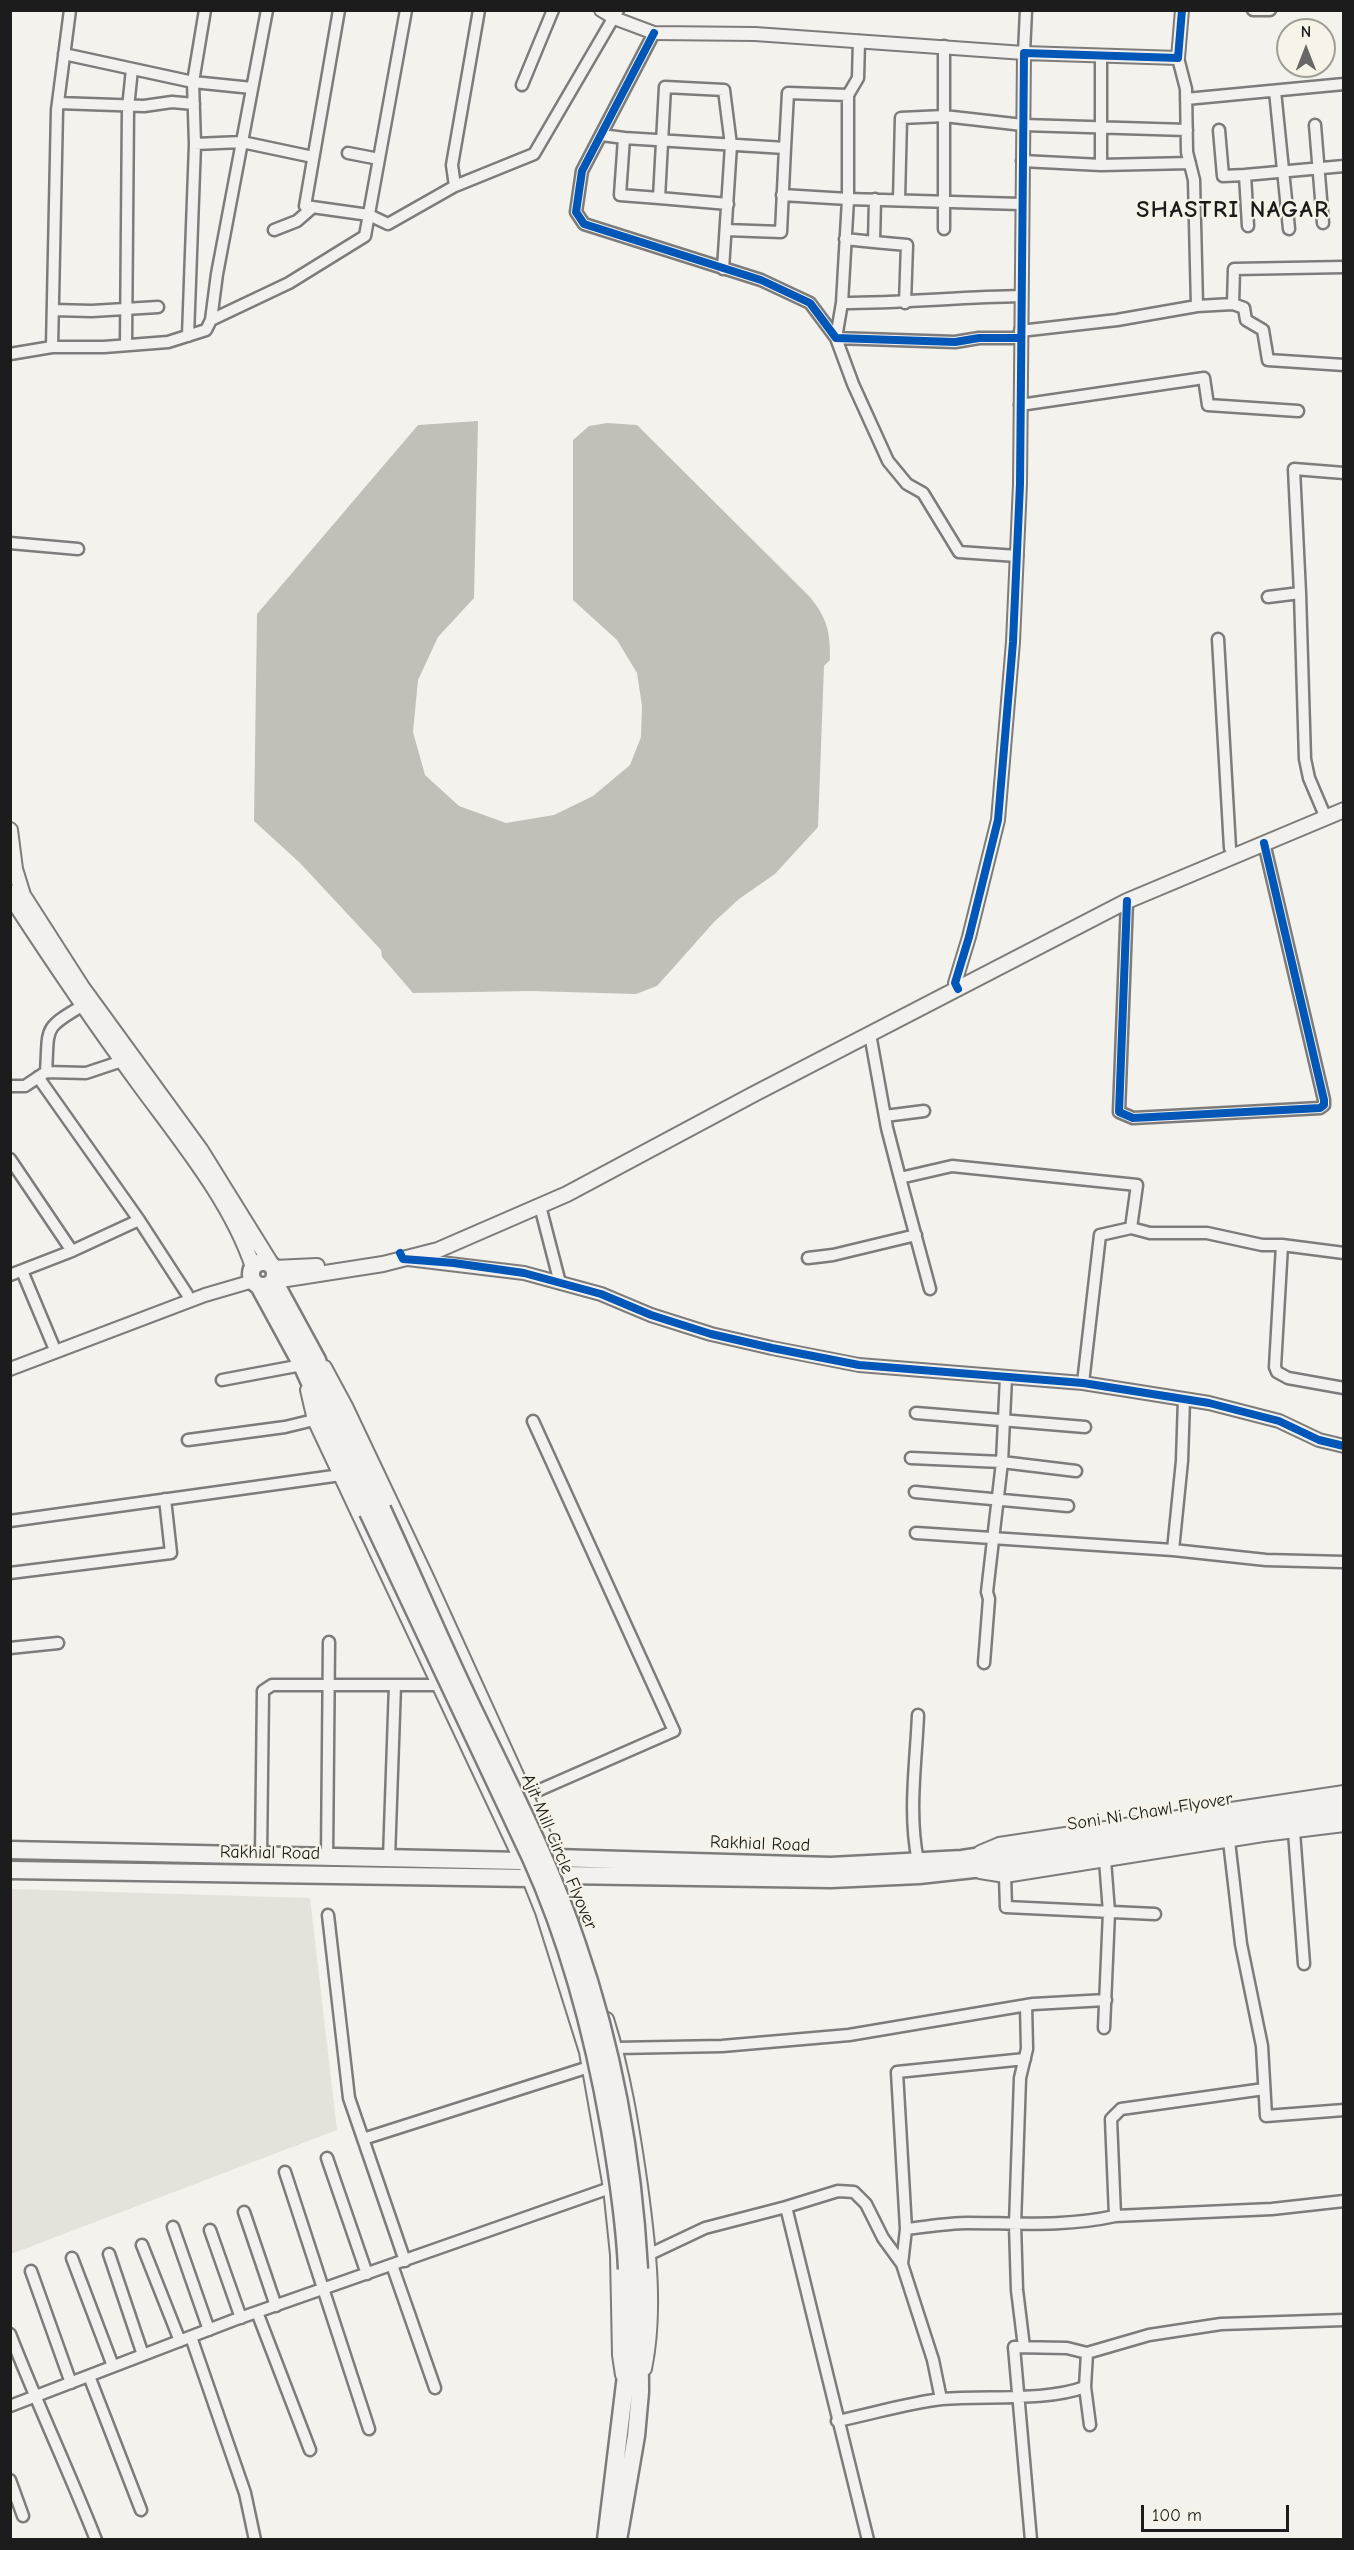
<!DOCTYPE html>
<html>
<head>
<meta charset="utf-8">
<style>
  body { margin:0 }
  #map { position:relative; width:1354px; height:2550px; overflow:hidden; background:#f4f2ec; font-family:"Comic Neue",sans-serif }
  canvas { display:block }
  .frame { position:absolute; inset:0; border:12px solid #1c1c1c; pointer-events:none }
  .north { position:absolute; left:1276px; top:18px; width:60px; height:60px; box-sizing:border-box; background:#f7f3e8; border:2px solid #9f9d96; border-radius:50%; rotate:0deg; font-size:16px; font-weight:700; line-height:24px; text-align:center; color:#1c1c1c }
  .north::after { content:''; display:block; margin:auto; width:21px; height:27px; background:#686765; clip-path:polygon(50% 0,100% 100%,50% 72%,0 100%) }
  .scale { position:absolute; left:1141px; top:2505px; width:148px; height:27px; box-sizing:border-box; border:3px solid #1c1c1c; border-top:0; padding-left:8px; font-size:18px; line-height:21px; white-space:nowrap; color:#1c1c1c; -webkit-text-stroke:4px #f7f3e8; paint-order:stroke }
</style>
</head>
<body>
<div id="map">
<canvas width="1354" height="2550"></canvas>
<div class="frame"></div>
<div class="north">N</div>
<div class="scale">100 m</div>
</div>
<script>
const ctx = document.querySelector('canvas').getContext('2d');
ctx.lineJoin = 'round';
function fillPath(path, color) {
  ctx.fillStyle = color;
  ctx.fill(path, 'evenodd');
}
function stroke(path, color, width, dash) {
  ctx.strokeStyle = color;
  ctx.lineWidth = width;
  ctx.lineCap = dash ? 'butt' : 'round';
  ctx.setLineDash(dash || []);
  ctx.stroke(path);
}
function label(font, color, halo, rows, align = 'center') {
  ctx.font = font + ' "Comic Neue",sans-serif';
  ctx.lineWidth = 4.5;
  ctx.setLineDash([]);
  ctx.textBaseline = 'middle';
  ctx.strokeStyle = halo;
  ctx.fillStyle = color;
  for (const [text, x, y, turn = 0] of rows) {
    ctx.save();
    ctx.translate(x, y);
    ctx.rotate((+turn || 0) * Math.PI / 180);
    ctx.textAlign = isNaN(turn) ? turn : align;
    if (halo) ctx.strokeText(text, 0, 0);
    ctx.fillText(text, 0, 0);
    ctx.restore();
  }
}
fillPath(new Path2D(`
  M11,1889L310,1898L337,2130L11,2254Z`), '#e4e2da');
fillPath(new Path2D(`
  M478,421L474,598L438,637L418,680L413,732L425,775L459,806L506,823L554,815L593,796L630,765L641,737L642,706L637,673L617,640L573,600V440L589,426L607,423L637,425L810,597C828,620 830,631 830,660L824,666L818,827L775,874L739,899L714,922L657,986L636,994L531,991L413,993L382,957L381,950L300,863L254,821L257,614L418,425Z`), '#c2bfb8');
const minor = new Path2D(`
  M339,10L305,206L369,215L388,224L455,186L452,165L479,10
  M1253,10H1270
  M654,33L582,171L576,212L584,224L761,280L810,303L836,338L955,342L979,338H1020
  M1024,53L1026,10
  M64,54L193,82L252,88
  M1101,56V165
  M522,85L553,10
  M1275,91L1289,229
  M1186,99L1344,84
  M58,103L144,106L172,102L194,104
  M1315,125L1323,223
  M1219,130L1223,176L1245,175L1248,226
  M602,135L624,138L620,195L659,198L665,87L724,90L731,145L723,269
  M624,138L785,148L788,93L848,95L858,78L859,41
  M195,144L242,142L313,157
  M348,153L379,159
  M1022,161L1101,165L1190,163
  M1245,175L1344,166
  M455,186L534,154L618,10
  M782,195L848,199V95
  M659,198L728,204
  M875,199L874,242L907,245L905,303
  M899,200L901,118L944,116L1023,125L1187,130
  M944,229V46
  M274,230L297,221L313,207
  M726,230L781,232L785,148
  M845,239L874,242
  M842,303C901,303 961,297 1020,296
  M1233,304L1244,308L1246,320L1263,330L1268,360L1344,365
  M1197,306L1233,304L1234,269L1344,267
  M53,310L92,311L158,307
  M211,320L217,274L267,10
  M1020,331L1117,320L1197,306L1194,180L1187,152L1186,89L1178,58
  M188,336L195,144L193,82L205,10
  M126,345L128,108L132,69
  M52,347L57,110L70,10
  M10,354L52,347H104L168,342L206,330L211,320L289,283L365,236L406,10
  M1020,405L1204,378L1208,405L1298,411
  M10,543L78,549
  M1017,556L959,552L923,493L907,484L888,461L853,384L836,338L842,303L848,199L1021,204
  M1300,593L1294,469L1344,473
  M1268,597L1300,593L1305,759L1309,778L1323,811
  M1218,639L1230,848
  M1127,901L1119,1112L1133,1118L1320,1108L1324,1105V1100L1264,843
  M870,1034L887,1128L900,1178L952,1166L1137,1185L1131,1228L1150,1233H1207L1262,1245H1282L1344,1253
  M46,1072C49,1028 42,1029 82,1006
  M10,1086H25L46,1072L86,1073L122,1061
  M885,1116L924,1111
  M10,1159L72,1251
  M900,1178L930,1289
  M540,1206L560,1283
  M139,1220L187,1294
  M1282,1245L1275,1367L1277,1372L1288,1378L1344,1388
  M808,1258L833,1255L916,1235
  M22,1271L53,1345
  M10,1275L72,1251L139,1220L38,1077
  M222,1380L302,1365
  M1083,1383L1100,1235L1131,1228
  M916,1413L1085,1427
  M188,1440L285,1427L314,1420
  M911,1458L1002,1462L1076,1471
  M915,1492L1068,1506
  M10,1521L341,1475
  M916,1533L1173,1550L1266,1560L1344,1562
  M1173,1550L1182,1461L1184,1399
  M10,1573L171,1553L165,1499
  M10,1648L58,1643
  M984,1663L989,1599L987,1592L1002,1462L1006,1377
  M528,1795L674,1731L533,1421
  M1294,1832L1304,1964
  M1229,1841L1241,1944L1262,2046L1266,2116L1344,2110
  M261,1856L263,1691L272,1685H439
  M327,1857L329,1642
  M389,1858L395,1685
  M918,1861C908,1814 916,1763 918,1715
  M1005,1876L1006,1907L1155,1914
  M328,1915L349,2098L405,2261
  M1104,2028L1109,1912L1105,1860
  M616,2048L722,2046L849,2035L1033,2004L1106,2000
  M363,2139L589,2067
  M327,2158L367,2274
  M285,2172L369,2429
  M786,2207L838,2191L854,2192L866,2204L883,2238L902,2264L933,2360L941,2399
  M244,2212L276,2306
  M1115,2216L1111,2119L1121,2109L1264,2089
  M173,2227L209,2330
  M906,2229C926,2227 947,2223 967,2223C1016,2223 1066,2227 1115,2216L1272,2209L1344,2201
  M210,2230L241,2318
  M142,2245L180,2341
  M109,2254L143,2355
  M641,2254H650L705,2228L786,2207L868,2540
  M72,2258L113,2366
  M902,2264L906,2229L897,2072L1025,2059
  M392,2265L435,2388
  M31,2271L71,2383
  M257,2312L310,2450
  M10,2334C37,2404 69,2471 96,2540
  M191,2337L245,2493L255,2540
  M1024,2347L1017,2290L1015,2225L1020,2078L1027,2049L1026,2005
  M1087,2353L1085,2387L1090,2425
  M89,2376L141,2510
  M10,2406L234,2320L610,2188
  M837,2421C872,2414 907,2403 942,2399C986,2395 1044,2402 1085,2387
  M10,2480L23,2516
  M1031,2540L1014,2347L1067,2348L1087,2353L1149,2335L1221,2324L1344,2320`);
const tertiary = new Path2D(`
  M601,10L614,18L654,33L755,34L1024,53
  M958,989L955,983L969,937L998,820L1013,642L1020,484L1024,53L1178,58L1182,10
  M408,1259L524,1273L601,1294L651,1315L711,1334L772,1348L859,1365L1083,1383L1209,1403L1279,1421L1319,1440L1344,1446
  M325,1367L346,1406L427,1577L555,1858
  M10,1369L205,1295L253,1281
  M307,1390L314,1420L521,1861
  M980,1852L999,1844L1344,1792
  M526,1872L542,1912L586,2052L610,2188L617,2255L619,2355L622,2375
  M980,1872L1005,1876L1263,1835L1344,1825
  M562,1875L574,1914
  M607,2019C624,2073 633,2130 641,2186C649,2246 657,2310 645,2369`);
const secondary = new Path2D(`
  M10,830L15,869L23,895L82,987L200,1149L272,1265
  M10,892L12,899C53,962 95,1024 139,1084C180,1140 231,1201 253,1267
  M274,1268L317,1266
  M274,1281L383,1264L438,1250L567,1194L754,1094L1127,901L1344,810`);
const primary = new Path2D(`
  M251 1274a12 12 0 1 1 24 0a12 12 0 1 1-24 0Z
  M274,1281L317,1360L332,1405L382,1509
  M259,1286L302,1365L368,1512
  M10,1850L521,1861
  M555,1858L831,1866L962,1859L1344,1802
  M10,1870L529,1878
  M562,1875L831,1879L919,1875L1001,1866L1282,1823L1344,1817
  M606,2540L628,2359L627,2269
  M618,2540L636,2436L640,2392L639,2269`);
stroke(minor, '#7d7c7a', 15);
stroke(tertiary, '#7d7c7a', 16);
stroke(secondary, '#7d7c7a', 18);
stroke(primary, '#7d7c7a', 21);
stroke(minor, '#f2f1ed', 10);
stroke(tertiary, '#f2f1ed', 12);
stroke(secondary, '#f2f1ed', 14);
stroke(primary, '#f2f1ed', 16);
const primaryBridge = new Path2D(`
  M382,1509C413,1576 442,1645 474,1711C511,1788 550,1863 577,1944C613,2048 633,2159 639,2269
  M368,1512L531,1858C570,1944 594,2037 610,2129C618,2176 625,2222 627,2269`);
stroke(primaryBridge, '#7d7c7a', 21, []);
stroke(primaryBridge, '#f2f1ed', 16);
stroke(new Path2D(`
  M654,33L582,171L576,212L584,224L761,280L810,303L836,338L955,342L979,338H1020
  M1127,901L1119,1112L1133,1118L1320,1108L1324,1105V1100L1264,843
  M958,989L955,983L969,937L998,820L1013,642L1020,484L1024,53L1178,58L1182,10
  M400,1253L403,1259L454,1263L524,1273L601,1294L651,1315L711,1334L772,1348L859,1365L1083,1383L1209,1403L1279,1421L1319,1440L1344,1446`), '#0057b8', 8);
label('18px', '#1c1c1c', '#f7f3e8', [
  ["Soni Ni Chawl Flyover",1150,1812,-9],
  ["Rakhial Road",760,1844,2],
  ["Ajit Mill Circle Flyover",559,1852,67],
  ["Rakhial Road",270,1853,1]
]);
ctx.letterSpacing = '1.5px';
label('bold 24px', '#1c1c1c', '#f7f3e8', [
  ["SHASTRI NAGAR",1233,210]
]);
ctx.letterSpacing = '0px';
</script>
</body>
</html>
